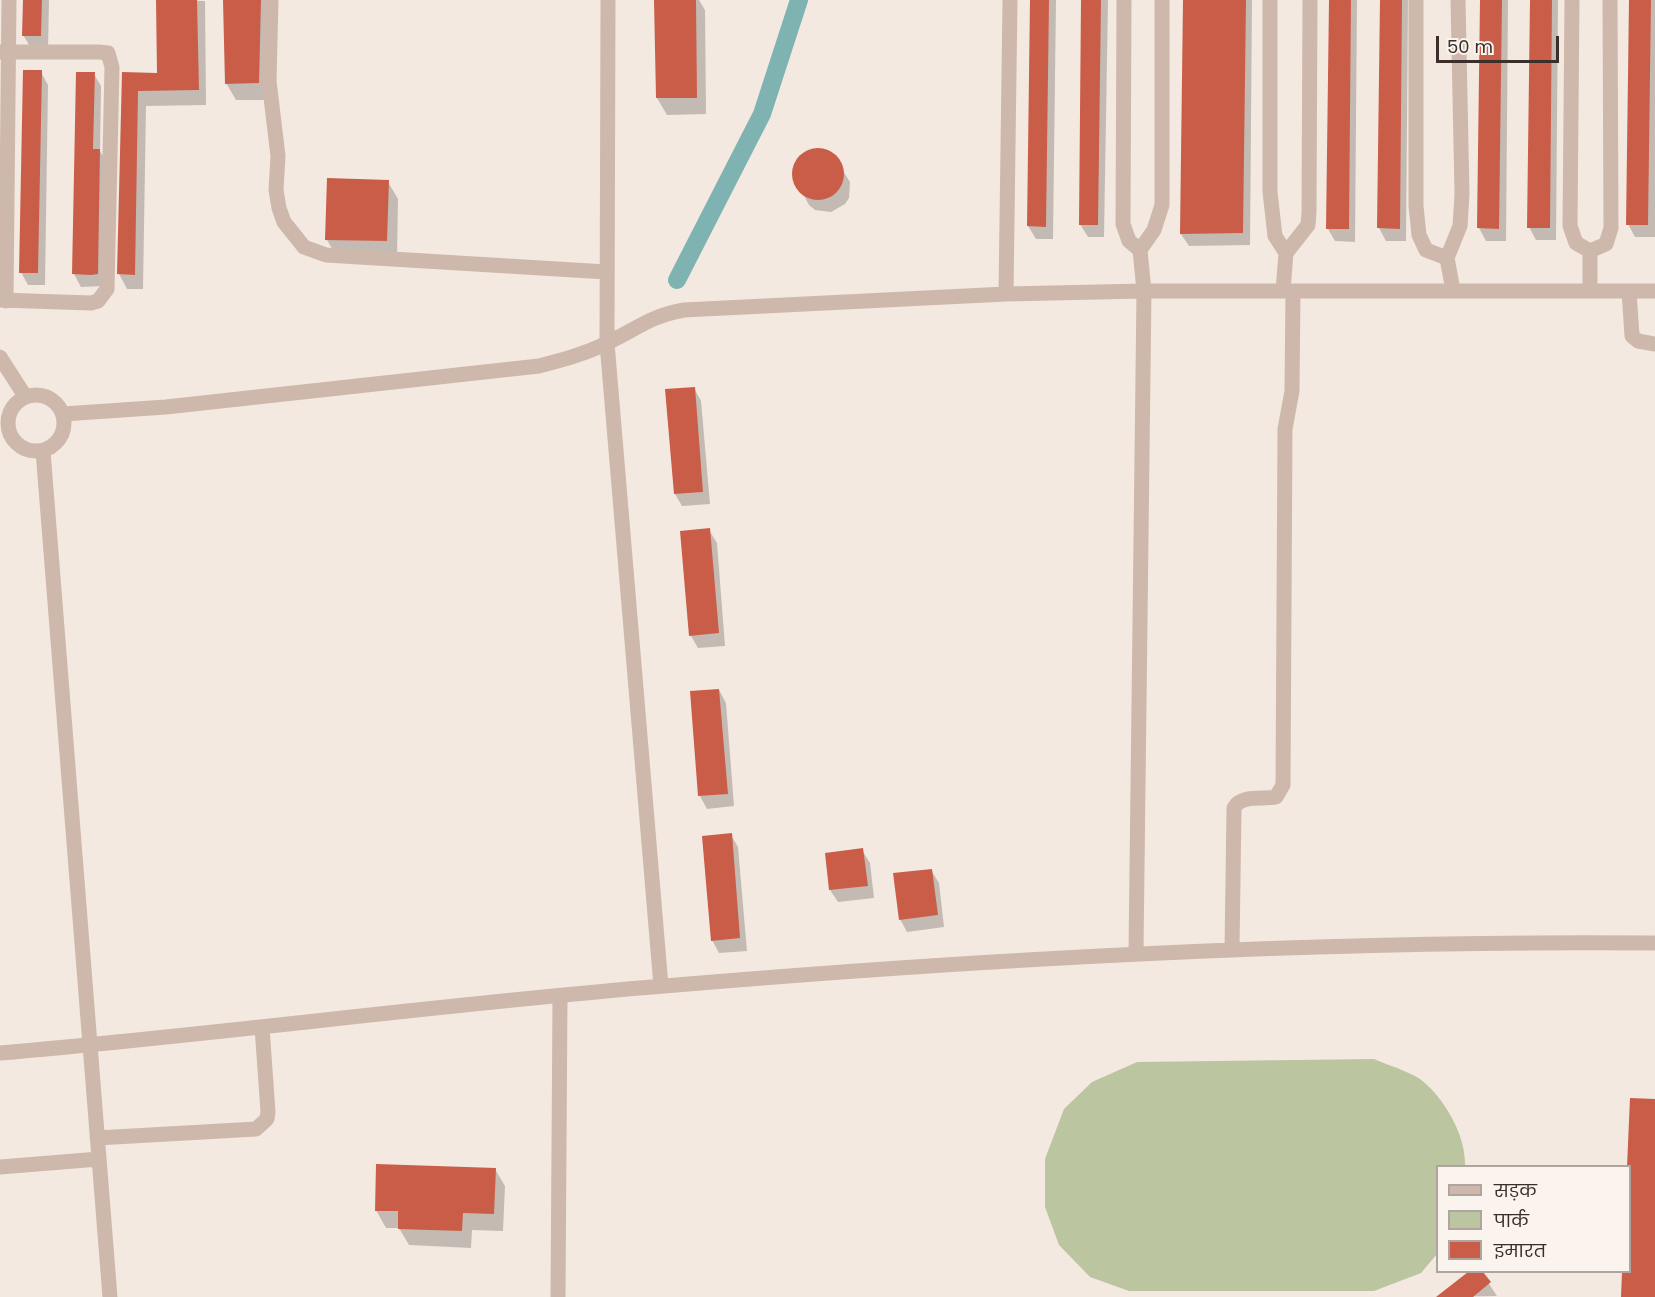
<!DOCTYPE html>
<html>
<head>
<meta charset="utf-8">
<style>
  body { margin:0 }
  #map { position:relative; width:1655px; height:1297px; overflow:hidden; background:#f4e9e0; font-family:Poppins,"Noto Sans Devanagari",sans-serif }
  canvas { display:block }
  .legend { position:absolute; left:1436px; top:1165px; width:195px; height:108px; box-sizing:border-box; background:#fbf4ee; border:2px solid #aea5a0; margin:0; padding:8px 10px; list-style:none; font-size:18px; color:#3b2e2b }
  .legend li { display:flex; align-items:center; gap:12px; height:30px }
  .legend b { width:30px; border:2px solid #aea5a0 }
  .scale { position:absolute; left:1436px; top:36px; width:123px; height:27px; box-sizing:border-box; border:3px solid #3b2e2b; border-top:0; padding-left:8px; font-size:18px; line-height:21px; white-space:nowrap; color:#3b2e2b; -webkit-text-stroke:4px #fbf4ee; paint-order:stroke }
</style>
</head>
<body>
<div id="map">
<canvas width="1655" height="1297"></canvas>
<ul class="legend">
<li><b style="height:8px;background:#ceb8ab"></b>सड़क</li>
<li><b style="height:16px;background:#bbc59f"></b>पार्क</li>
<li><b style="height:16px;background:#ca5d48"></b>इमारत</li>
</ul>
<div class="scale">50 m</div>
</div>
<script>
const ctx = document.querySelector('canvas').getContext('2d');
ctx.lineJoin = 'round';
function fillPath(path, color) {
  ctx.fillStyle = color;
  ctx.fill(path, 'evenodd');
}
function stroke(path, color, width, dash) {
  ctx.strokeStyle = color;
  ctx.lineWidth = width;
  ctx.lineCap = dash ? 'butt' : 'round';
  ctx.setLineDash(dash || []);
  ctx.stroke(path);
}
fillPath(new Path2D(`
  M1374,1059C1389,1066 1413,1072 1425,1083C1447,1103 1466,1137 1465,1166H1438L1437,1254L1421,1273L1374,1291H1129L1090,1277L1059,1245L1045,1207V1159L1064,1109L1092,1082L1137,1062Z`), '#bbc59f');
fillPath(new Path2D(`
  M24,0H49L48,49L31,48L23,35Z
  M157,0L205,1L206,105L146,106L143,289H127L119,274L123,73L158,74Z
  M225,0H274L269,100H236L226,83Z
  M656,0H699L705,10L706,114L667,115L657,98Z
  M1032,0H1056L1053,239H1036L1028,226Z
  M1083,0H1108L1104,237H1088L1080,224Z
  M1184,0H1252L1250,245L1189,246L1181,234Z
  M1330,0H1357L1355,242L1335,241L1328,229Z
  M1381,0H1408L1406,241H1386L1379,228Z
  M1481,0H1508L1506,241H1486L1479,228Z
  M1531,0H1558L1556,240H1536L1529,227Z
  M1630,0H1655V237H1635L1628,224Z
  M41,72L48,85L45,285H28L21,272Z
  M94,74L101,86L100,151L107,163L104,286L81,287L74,274Z
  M817,150L833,155L850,182L849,198L845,204L831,212L815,210L809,205L794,177L798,162L810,152Z
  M388,182L398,199L397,258L337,257L327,240Z
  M694,388L701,401L710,504L682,506L675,494Z
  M709,530L717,543L725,646L698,648L691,636Z
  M719,690L726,703L734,806L707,809L700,796L691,693Z
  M731,835L738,847L747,951L719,953L712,940Z
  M862,850L870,863L874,898L838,902L830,890Z
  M931,870L939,883L944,927L907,932L900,919Z
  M495,1169L505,1186L503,1231L472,1230L471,1248L409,1245L399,1228H386L376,1210Z
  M1470,1272H1481L1497,1296L1438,1297Z`), '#0003');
stroke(new Path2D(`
  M677,280L762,114L799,0`), '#7eb3b1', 18);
fillPath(new Path2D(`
  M23,0H42L41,36H22Z
  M156,0H197L199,90L138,91L135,275L117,274L122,72L157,73Z
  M223,0H261L259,83L225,84Z
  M654,0H696L697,98H656Z
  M1030,0H1049L1046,227L1027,226Z
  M1081,0H1101L1098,225H1079Z
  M1183,0H1246L1243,233L1180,234Z
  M1329,0H1351L1349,229H1326Z
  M1380,0H1402L1400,229L1377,228Z
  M1480,0H1502L1499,229L1477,228Z
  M1530,0H1552L1550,228H1527Z
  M1629,0H1651L1648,225H1626Z
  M23,70H42L38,273H19Z
  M76,72H95L93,149H100L98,274L91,275L72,274Z
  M792 174a26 26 0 1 1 52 0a26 26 0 1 1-52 0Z
  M327,178L389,180L387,241L325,240Z
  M695,387L703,492L674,494L665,389Z
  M710,528L719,633L689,636L680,531Z
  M719,689L728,794L698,796L690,691Z
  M732,833L740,938L711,941L702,836Z
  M863,848L868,886L829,890L825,853Z
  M932,869L938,915L899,920L893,873Z
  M1630,1098L1655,1099V1297H1621L1622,1272H1629V1167H1627Z
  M376,1164L496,1168L494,1214L463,1213L462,1231L398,1229V1211H375Z
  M1468,1272H1483L1491,1282L1473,1297H1436Z`), '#ca5d48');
stroke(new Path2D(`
  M271,0L269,81L278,156L276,190L279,208L284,222L304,247L326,255L607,272
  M608,0L607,343L661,986
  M1124,0L1123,224L1129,241L1140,250L1144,291L1136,952
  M1270,0V192L1275,236L1286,253L1283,291
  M1416,0V206L1419,235L1426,250L1447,258
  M1572,0L1570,226L1576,243L1590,251V291
  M0,52H99L108,53L112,67L107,289L98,301L91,303L0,300
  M1140,250L1154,230L1162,205V0
  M1590,251L1606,244L1611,228L1610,0
  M1286,253L1308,225L1309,212L1310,0
  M1453,290L1447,258L1460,226L1462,194L1458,0
  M1629,291L1632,336L1638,341L1655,344
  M1006,294L1010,0
  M6,301L9,0
  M0,357L25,396
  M8 423a28 28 0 1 1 56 0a28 28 0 1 1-56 0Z
  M63,414L166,407L539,366C562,360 585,354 607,343C637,329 650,316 684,310L1006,294L1144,291H1655
  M43,451L110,1297
  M1232,950L1234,808C1241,794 1263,800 1276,797L1283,785L1285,429L1292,391L1293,291
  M0,1053C222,1034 442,1004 664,986C993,958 1324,940 1655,943
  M97,1138L256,1129L267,1119L268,1112L262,1027
  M0,1167L99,1159
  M558,1297L560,997`), '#ceb8ab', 15);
</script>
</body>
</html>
